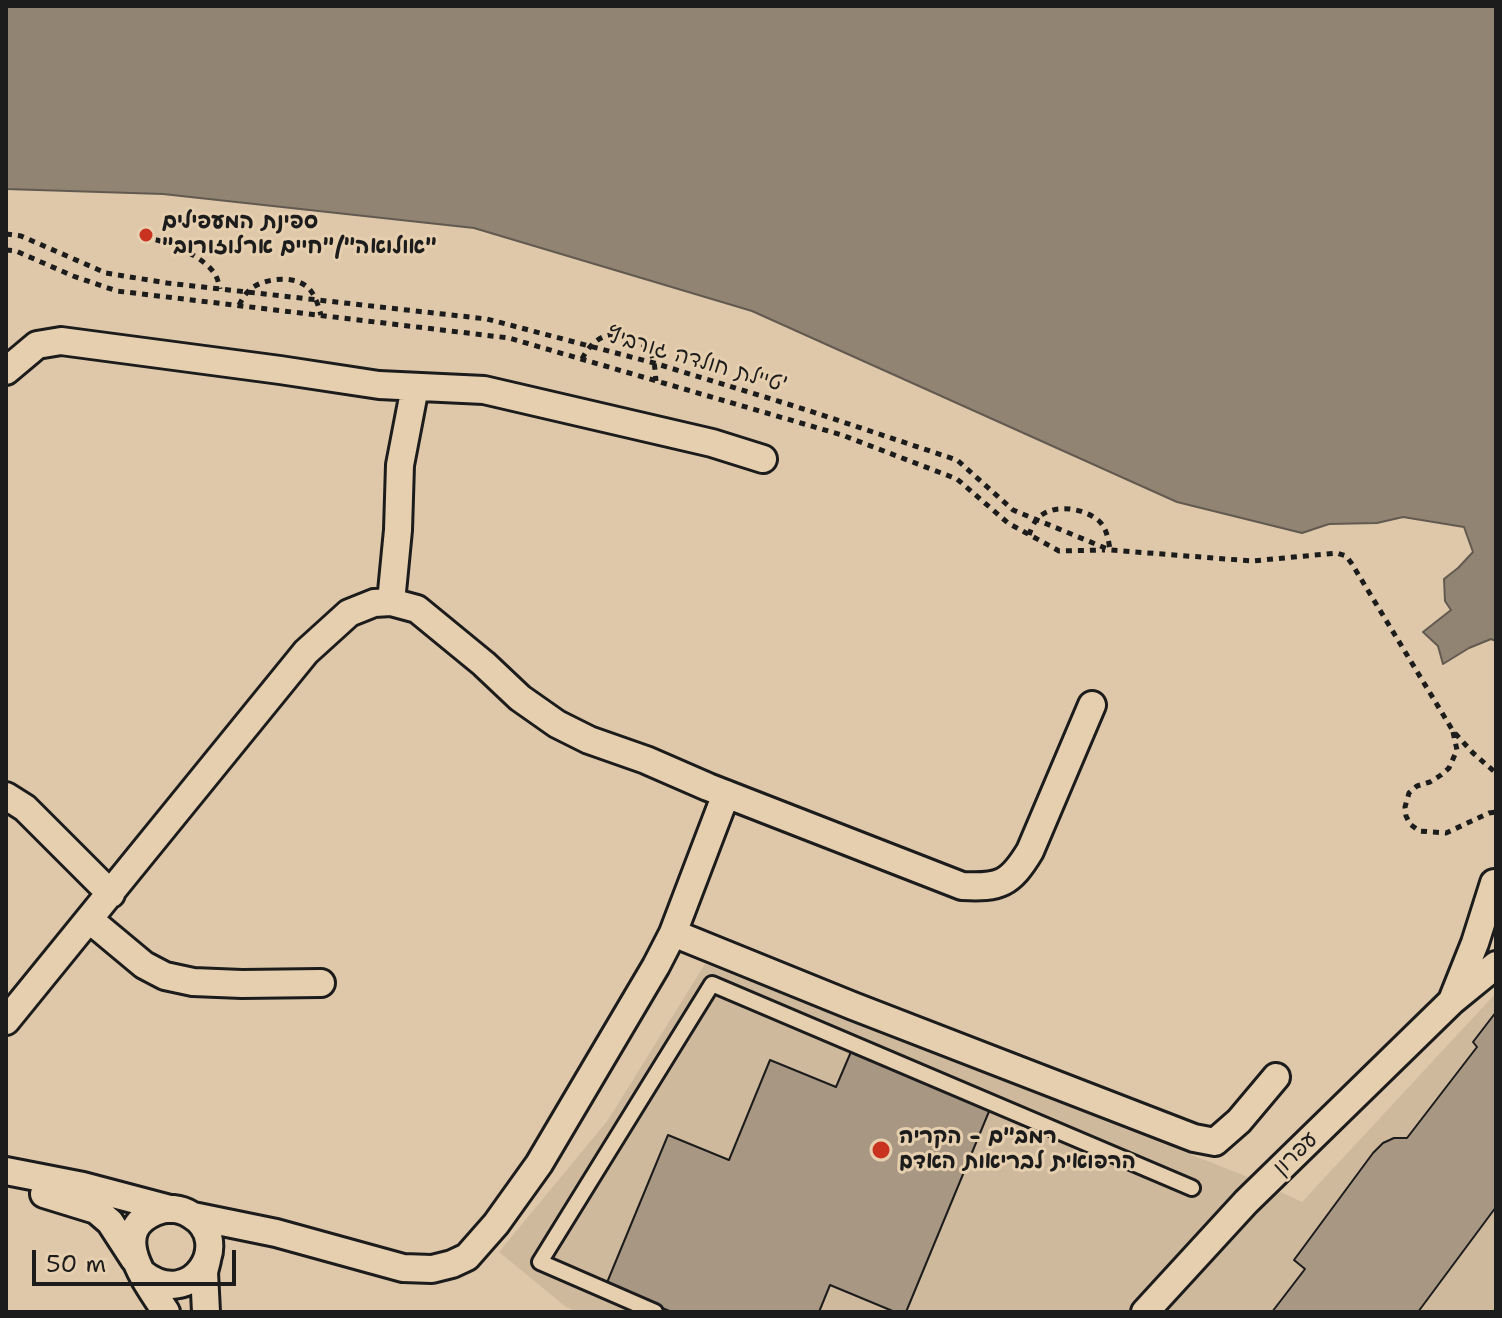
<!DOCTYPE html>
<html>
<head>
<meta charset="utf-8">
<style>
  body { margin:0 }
  #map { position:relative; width:1502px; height:1318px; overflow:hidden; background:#dec8a9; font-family:"Shantell Sans",sans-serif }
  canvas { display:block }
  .frame { position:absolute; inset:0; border:8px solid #1c1c1c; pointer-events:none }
  .scale { position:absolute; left:32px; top:1250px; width:204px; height:36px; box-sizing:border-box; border:4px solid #1c1c1c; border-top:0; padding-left:10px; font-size:24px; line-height:28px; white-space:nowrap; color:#1c1c1c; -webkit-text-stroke:6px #e6cfaf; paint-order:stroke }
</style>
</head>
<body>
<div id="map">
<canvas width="1502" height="1318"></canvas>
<div class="frame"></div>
<div class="scale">50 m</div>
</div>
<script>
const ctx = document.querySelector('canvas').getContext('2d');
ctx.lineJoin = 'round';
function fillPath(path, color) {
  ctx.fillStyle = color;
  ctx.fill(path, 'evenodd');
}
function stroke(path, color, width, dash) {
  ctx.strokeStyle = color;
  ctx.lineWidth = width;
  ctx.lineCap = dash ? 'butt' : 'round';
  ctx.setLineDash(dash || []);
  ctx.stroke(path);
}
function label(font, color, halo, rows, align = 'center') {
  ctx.font = font + ' "Shantell Sans","Playpen Sans Hebrew",sans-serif';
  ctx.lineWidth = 6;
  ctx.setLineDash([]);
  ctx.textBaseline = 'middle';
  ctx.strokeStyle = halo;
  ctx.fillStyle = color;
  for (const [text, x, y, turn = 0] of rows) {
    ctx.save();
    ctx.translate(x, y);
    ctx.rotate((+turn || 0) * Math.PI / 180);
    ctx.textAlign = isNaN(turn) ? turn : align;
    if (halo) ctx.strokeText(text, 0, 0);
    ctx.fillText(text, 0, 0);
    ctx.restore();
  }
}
fillPath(new Path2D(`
  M705,964L1253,1179L1302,1202L1496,993V1312H579L566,1307L499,1252L608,1120Z`), '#ceb99d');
const water = new Path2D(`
  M6,6H1496V641L1491,639L1469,648L1443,664L1438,646L1423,632L1451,610L1445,601L1444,579L1458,568L1473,552L1464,527L1403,517L1377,523L1329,524L1302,533L1177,502L752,311L474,228L163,194L6,189Z`);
fillPath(water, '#918472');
stroke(water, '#625a50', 2);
const building = new Path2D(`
  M1496,1012V1207L1418,1312H1272L1305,1269L1294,1260L1373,1153L1383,1143L1394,1138H1407L1477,1047L1473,1042Z
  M856,1040L995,1097L906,1312H895L830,1285L819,1312H672L606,1285L668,1135L729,1160L770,1060L836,1087Z`);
fillPath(building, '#a89782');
stroke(building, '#1c1c1c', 2);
const service = new Path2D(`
  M655,1312L540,1262L712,984L1192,1188`);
const minor = new Path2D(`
  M6,371L37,345L61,341L280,370L379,385L484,390L712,443L763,459
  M391,602L398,530L400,465L415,387
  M6,796L25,808L111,894
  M90,920L144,965L165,976L193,982L242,984L321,983
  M673,933L853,1006L1194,1138L1215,1142L1239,1121L1276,1077
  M1453,998L1475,943L1494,883
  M6,1021L306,652L349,613L374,603L391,602L417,609L484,664L520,698L557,724L589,740L646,760L708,787L962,886C1000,888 1010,884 1030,851L1092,705
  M6,1171L83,1186L170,1209
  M44,1194L96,1210L110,1222L134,1259
  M193,1216L276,1233L403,1268L432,1269L452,1264L467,1257L496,1224L539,1164L656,966L673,933L726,794
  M142,1273C192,1313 235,1241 191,1215C180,1208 167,1207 155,1212C106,1233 149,1285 166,1312
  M206,1312L204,1272L207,1260
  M1145,1312L1246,1202L1452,1001L1496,965`);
stroke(service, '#1c1c1c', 20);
stroke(minor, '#1c1c1c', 32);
stroke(new Path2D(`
  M6,234L21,236L106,273L167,283L487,319L654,363L807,410L957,460L1013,510L1110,550L1252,561L1337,553L1346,556L1352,564L1453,731L1473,753L1496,773
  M144,238C165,239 206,257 216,276C218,280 219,285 220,289
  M6,250L16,251L73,276L117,291L509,338L842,435L957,479L1008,523L1059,551L1105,550
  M239,305C243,298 247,290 255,286C269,278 293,276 306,286C315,293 318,305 321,315
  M582,359C594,336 613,327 636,342C640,344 645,345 648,349C655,357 655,371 656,381
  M1029,535C1031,529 1034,522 1038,518C1053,503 1083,508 1098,520C1107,528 1108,539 1110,549
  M1453,732L1457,750L1449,768L1441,775L1430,782L1417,786L1409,793L1405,807L1406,816L1410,824L1419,831L1446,833L1489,813L1496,812`), '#1c1c1c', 5, [6, 6]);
stroke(service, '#e6cfaf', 14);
stroke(minor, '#e6cfaf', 26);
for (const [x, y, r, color] of [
  [146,235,8,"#c8321e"],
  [881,1150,10,"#c8321e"]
]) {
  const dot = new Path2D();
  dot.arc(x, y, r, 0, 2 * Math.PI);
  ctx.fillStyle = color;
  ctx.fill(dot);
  stroke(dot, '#e6cfaf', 3);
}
label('bold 22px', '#1c1c1c', '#e6cfaf', [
  ["ספינת המעפילים",162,222],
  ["\"אולואה\"/\"חיים ארלוזורוב\"",162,247],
  ["רמב\"ם - הקריה",899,1137],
  ["הרפואית לבריאות האדם",899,1162]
], 'left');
label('22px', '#1c1c1c', '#e6cfaf', [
  ["טיילת חולדה גורביץ'",697,361,16],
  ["עפרון",1296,1154,-44]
]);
</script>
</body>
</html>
